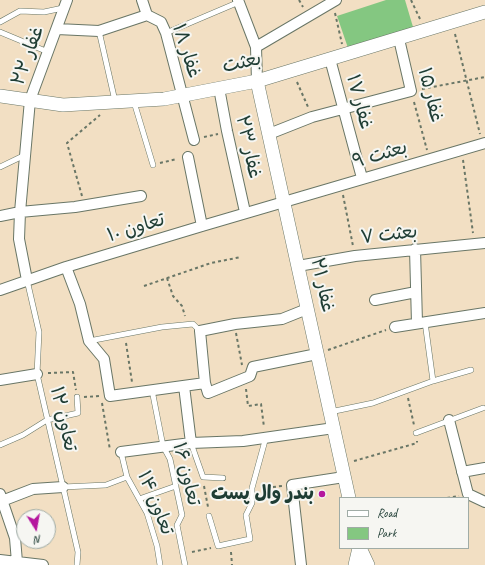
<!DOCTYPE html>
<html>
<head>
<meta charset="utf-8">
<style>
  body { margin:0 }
  #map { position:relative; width:485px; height:565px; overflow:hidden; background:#f2dfc3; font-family:Caveat,sans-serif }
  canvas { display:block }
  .legend { position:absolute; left:339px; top:497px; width:130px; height:52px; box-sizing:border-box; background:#f6f6f2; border:1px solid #a0aca6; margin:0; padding:5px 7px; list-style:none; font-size:12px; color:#1f3d34 }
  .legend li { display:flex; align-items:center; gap:8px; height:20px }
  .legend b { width:20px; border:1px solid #a0aca6 }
  .north { position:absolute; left:16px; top:509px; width:40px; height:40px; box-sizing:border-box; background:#f6f6f2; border:1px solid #a0aca6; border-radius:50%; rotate:169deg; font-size:11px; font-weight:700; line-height:16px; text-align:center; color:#1f3d34 }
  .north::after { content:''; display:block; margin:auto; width:14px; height:18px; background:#b5179e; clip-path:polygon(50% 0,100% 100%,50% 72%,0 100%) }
</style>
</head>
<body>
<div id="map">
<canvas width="485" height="565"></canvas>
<ul class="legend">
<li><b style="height:5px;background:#fff"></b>Road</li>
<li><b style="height:11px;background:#84c781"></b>Park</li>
</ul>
<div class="north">N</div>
</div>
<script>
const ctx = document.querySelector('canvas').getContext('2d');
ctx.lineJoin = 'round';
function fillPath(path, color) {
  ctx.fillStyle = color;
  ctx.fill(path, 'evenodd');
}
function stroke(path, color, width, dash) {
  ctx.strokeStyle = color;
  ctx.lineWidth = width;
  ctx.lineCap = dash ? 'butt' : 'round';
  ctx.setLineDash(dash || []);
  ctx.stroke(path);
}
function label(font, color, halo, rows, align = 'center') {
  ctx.font = font + ' Caveat,"Playpen Sans Arabic",sans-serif';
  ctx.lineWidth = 4;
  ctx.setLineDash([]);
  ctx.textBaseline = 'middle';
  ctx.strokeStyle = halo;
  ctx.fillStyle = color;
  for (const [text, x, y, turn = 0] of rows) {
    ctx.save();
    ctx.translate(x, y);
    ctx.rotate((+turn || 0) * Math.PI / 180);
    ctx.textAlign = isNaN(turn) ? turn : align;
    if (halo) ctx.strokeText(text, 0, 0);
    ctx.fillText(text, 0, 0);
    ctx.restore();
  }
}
fillPath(new Path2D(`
  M386,0H405L413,27L348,48L337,16Z`), '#84c781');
const service = new Path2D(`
  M0,22L20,11L44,12L63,8
  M99,31L115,101
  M0,32L48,52
  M166,33L239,2
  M134,102L153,165
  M0,167L25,155
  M27,280L39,332L37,374L78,552L77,565
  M425,322L433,381
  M89,341L162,327L193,324L200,331
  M152,390L163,446L170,459L182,515L177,525L185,565
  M330,412L373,403L433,381L471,370
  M416,433L483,408
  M191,443L203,477L223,478
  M0,445L23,435L47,420L78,413L77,397
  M121,452L127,477L147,513L157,546L160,565
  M63,487L106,485L127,477
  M139,499L176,486
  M209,516L218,546L250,539L246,515L252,503V488L266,437`);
const minor = new Path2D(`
  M142,0L147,15L161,22L166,33L194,140
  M238,0L256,47L257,81
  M57,29L99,31L147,15
  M256,47L336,0
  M330,59L362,178
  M219,88L227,131L245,212
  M269,134L312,117L411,91L399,39
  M188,157L202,226
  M0,216L20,212L75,207L141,196
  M415,249L417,323
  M298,266L355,256L485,243
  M66,267L80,304L89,341L104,359L110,396L205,383L208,393L250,376L253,367L317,354
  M27,280L19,239L20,212L30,100L67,0
  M0,290L66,267L202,226L485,143
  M375,300L416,292
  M395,327L485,313
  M0,380L37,374
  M205,383L200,331L235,324L282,319L307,309
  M184,386L191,443
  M449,420L468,494L485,502
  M121,452L191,443L243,441L334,428
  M462,472L485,468
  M0,494L15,538L17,562
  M2,501L33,489L63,487
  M0,560L43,565
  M301,565L292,485L344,477`);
const tertiary = new Path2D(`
  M257,81L349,498
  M0,96L63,105L164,99L257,81L485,12
  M360,548L368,565
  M355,565L359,548`);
stroke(service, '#697666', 6);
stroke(minor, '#697666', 12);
stroke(tertiary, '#697666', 14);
stroke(new Path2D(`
  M299,0L303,7
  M411,0L420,19
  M335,13L342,44
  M455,34L480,134
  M297,82L308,107
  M422,89L485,77
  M414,102L427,150
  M204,137L218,134
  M463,160L473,233
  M160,163L177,159
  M343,195L353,246
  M82,196L67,143L100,115
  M167,278L173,296L182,306L185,316
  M144,286L211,263L241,257
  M236,333L242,365
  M126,343L132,382
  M328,350L386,330
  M48,373L73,372L76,390
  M246,389L248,406L261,404L264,427
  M84,397L100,396
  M408,398L414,425
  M102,403L110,450
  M354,461L417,443V441
  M204,486L208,507
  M261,488L283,486
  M447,498L459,496
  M192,552L211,548
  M231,552L232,565`), '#697666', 2, [3, 3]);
stroke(service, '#fff', 5);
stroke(minor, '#fff', 10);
stroke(tertiary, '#fff', 13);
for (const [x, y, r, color] of [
  [322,494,4,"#b5179e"]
]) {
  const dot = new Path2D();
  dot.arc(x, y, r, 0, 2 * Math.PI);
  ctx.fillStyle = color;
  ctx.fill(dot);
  stroke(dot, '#f6f6f2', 1.5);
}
label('19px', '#1f3d34', '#f6f6f2', [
  ["غفار ۱۸",186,51,72],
  ["غفار ۲۲",28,56,-70],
  ["بعثت",242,63,-12],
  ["غفار ۱۵",430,95,76],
  ["غفار ۱۷",359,102,75],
  ["غفار ۲۳",248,147,78],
  ["بعثت ۹",380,155,-16],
  ["تعاون ۱۰",136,228,-17],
  ["بعثت ۷",389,235,-6],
  ["غفار ۲۱",322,285,78],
  ["تعاون ۱۲",63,419,77],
  ["تعاون ۱۶",186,474,76],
  ["تعاون ۱۴",155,503,68]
]);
label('bold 19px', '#1f3d34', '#f6f6f2', [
  ["بندر وال پست",314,494]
], 'right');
</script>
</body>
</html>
